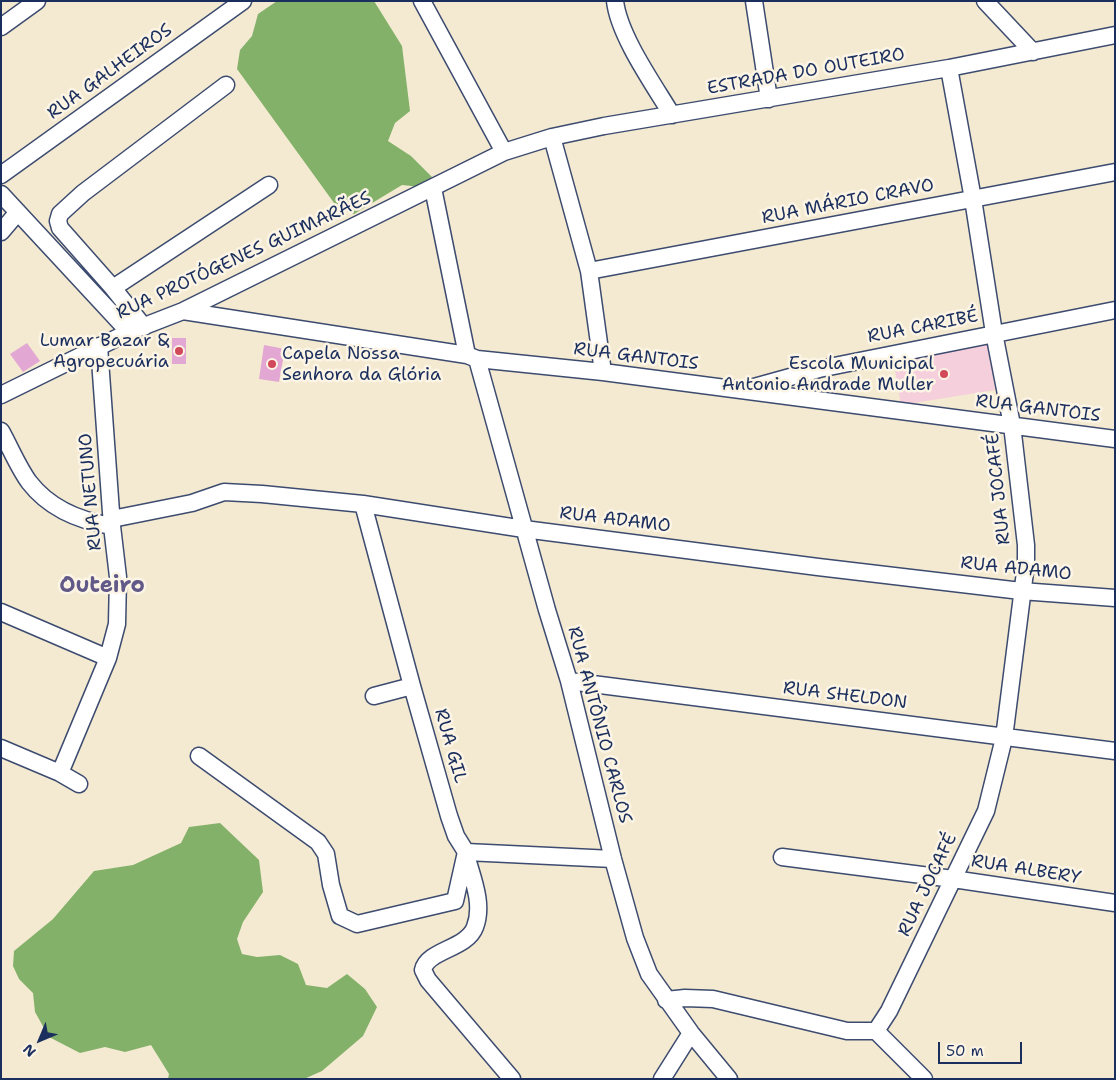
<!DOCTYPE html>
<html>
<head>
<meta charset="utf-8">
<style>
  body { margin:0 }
  #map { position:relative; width:1116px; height:1080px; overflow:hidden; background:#f4ead1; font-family:"Shantell Sans",sans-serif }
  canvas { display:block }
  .frame { position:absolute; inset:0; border:2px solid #1b2f5e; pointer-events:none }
  .north { position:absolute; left:15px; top:1015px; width:50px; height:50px; -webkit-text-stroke:4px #fcf5e5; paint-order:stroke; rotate:225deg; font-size:14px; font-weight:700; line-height:20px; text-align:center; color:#1b2f5e }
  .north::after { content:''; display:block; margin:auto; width:18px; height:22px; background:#1b2f5e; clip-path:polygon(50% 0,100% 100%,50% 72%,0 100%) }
  .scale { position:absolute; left:938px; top:1042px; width:84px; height:22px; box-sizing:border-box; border:2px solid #1b2f5e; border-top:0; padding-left:6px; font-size:15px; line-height:18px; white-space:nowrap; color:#1b2f5e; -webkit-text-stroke:4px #fcf5e5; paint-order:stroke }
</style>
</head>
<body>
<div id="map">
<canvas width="1116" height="1080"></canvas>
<div class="frame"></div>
<div class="north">N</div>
<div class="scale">50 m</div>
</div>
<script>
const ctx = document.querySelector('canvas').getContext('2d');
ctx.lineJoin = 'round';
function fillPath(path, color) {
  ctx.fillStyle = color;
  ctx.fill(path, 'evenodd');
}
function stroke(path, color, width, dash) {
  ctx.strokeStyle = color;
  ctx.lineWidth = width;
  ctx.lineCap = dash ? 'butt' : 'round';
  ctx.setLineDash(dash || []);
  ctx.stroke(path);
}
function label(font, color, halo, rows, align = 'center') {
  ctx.font = font + ' "Shantell Sans",sans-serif';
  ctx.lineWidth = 5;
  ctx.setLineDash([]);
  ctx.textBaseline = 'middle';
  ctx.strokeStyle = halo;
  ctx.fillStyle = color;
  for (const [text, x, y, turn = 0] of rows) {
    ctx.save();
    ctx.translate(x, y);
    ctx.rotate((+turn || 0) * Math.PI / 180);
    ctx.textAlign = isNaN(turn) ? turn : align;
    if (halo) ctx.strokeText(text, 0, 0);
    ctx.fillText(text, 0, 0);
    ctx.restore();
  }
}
fillPath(new Path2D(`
  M987,343L995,390L901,405L893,358Z`), '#f5cfdb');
fillPath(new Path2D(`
  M277,1H374L402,46L410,111L395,123L388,141L411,156L432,177L421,187L402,185L354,214L337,207L237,69L240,50L252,36L258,14Z
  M220,823L259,860L263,892L243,922L237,939L242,954L257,957L280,955L298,964L306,985L327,988L347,974L365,989L377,1007L363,1036L322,1071L304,1079H168L169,1074L151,1045L125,1052L105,1047L80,1053L49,1037L35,1012L33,993L19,979L13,966L14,951L53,919L94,871L133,865L181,843L189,827Z`), '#83b16a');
fillPath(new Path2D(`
  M172,338H186V364H172Z
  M27,343L40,361L23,372L10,354Z
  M264,345L285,349L279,382L259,379Z`), '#e2a8d3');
const minor = new Path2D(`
  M422,1L504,152
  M615,1C619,36 654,85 672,115
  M754,1L769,99
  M985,1L1033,52
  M1,27L37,1
  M552,137L589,271L603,372
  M1,175L243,1
  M433,188L467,355
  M1,194L129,332
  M1,232L18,212
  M589,271L1115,172
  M113,288L269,185
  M183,311L467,355L477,359L603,372L1115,439
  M144,327L113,288L60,228L58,221L60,214L83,193L226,85
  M477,359L547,610L569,681L613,859L635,938L649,974L691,1033L729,1079
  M747,389L819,369L1115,310
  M1,395L129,332L183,311L504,152L552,137L604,126L949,68L1115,35
  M1,431C10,447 18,467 29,482C49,508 80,521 112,526
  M363,504L412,686L449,816L456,836L466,852L613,859
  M112,519L192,503L224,492L262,494L363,504L524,529L818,567L1021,591L1115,598
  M1,612L108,658
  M569,681L1115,751
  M374,696L412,686
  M1,748L60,773L79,784
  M199,756L318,842L326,854L331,885L340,916L357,924L455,901L466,852
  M60,773L108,658L117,624L118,577L112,526L99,346
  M466,855C472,877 484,904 475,927C467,949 427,950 423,970L428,980L512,1079
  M782,857L953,879L1115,903
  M666,1000L685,998L713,999L847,1031H876L924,1079
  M876,1031L889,1011L986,811L1004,738L1026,564V545L1012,425L994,333L973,199L949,68
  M662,1079L691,1033`);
stroke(minor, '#3c4b6f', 19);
stroke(minor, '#fff', 16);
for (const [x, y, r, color] of [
  [179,351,5,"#d1495b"],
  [272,364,5,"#d1495b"],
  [944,374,5,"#d1495b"]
]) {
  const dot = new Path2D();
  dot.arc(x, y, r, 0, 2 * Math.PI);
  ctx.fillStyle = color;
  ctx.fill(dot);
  stroke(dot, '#fcf5e5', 2);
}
label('18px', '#1b2f5e', '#fcf5e5', [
  ["RUA GALHEIROS",110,72,-36],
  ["ESTRADA DO OUTEIRO",806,72,-10],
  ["RUA MÁRIO CRAVO",848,202,-11],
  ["RUA PROTÓGENES GUIMARÃES",244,256,-25],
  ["RUA CARIBÉ",923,327,-11],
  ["RUA GANTOIS",636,357,7],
  ["RUA GANTOIS",1038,409,7],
  ["RUA JOCAFÉ",999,489,-96],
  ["RUA NETUNO",91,492,-95],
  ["RUA ADAMO",615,520,7],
  ["RUA ADAMO",1016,569,6],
  ["RUA SHELDON",845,696,7],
  ["RUA ANTÔNIO CARLOS",599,725,75],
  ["RUA GIL",450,746,74],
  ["RUA ALBERY",1026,870,9],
  ["RUA JOCAFÉ",928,885,-64]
]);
label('18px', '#1b2f5e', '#fcf5e5', [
  ["Lumar Bazar &",169,341],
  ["Agropecuária",169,362],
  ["Capela Nossa",282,354,"left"],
  ["Senhora da Glória",282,375,"left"],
  ["Escola Municipal",934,364],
  ["Antonio Andrade Muller",934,385]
], 'right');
label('bold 22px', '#615987', '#fcf5e5', [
  ["Outeiro",102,586]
]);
</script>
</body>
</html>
